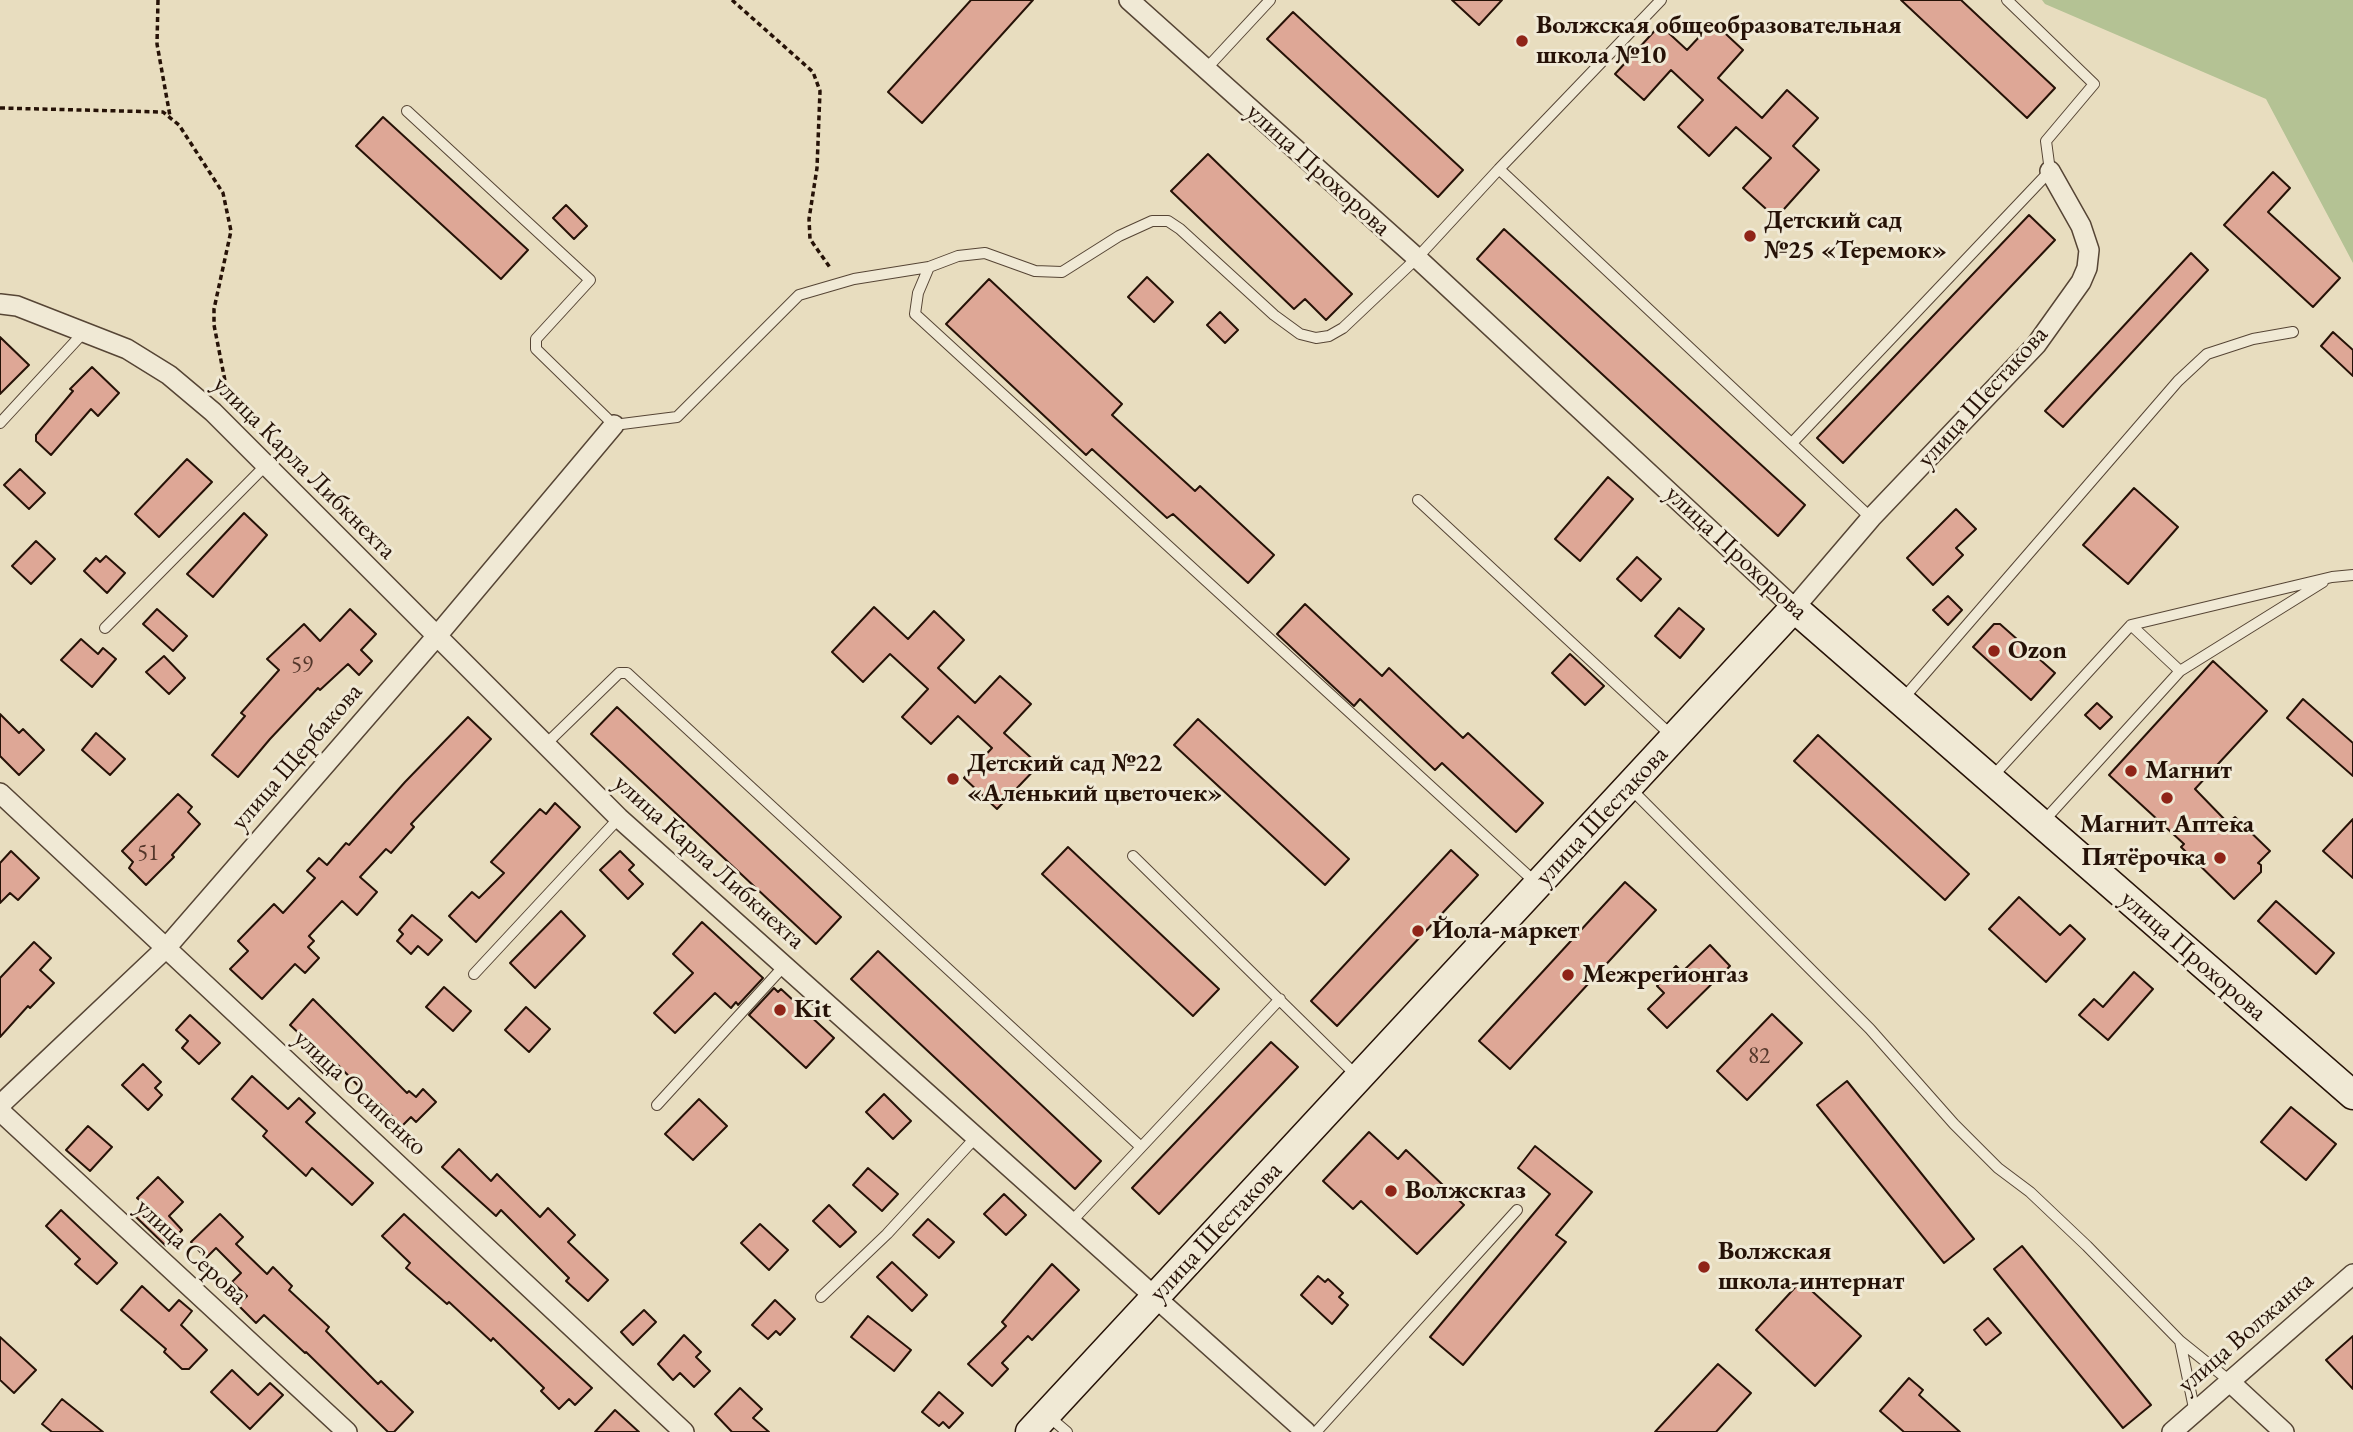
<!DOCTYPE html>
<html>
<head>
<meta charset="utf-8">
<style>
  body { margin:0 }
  canvas { display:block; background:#e8ddbf }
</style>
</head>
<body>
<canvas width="2353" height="1432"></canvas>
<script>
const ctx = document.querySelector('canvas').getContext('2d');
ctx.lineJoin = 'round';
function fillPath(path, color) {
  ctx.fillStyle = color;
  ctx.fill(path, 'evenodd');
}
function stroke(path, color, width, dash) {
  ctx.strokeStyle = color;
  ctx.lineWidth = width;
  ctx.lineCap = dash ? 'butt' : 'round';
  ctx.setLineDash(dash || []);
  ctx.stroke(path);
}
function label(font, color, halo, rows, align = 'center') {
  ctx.font = font + ' "EB Garamond",serif';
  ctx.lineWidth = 6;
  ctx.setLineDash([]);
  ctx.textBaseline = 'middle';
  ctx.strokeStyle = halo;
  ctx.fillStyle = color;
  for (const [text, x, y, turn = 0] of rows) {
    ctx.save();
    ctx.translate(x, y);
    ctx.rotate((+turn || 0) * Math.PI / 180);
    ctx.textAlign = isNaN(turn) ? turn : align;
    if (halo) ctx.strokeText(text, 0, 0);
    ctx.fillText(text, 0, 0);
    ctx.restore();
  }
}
fillPath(new Path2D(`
  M2042,0H2353V263L2266,99L2045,4Z`), '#b4c294');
const building = new Path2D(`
  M971,0H1033L922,123L888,92Z
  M1452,0H1502L1479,25Z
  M1901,0H1961L2055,88L2027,118Z
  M1293,12L1463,170L1438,197L1267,39Z
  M1713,22L1743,50L1718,78L1762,118L1787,90L1818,118L1793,146L1819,170L1776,218L1743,188L1771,158L1736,127L1709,156L1678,127L1703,100L1671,70L1644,100L1615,74L1660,25L1687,50Z
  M383,117L528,250L501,279L356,146Z
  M1208,154L1352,294L1326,320L1305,299L1294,309L1171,191Z
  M2273,172L2290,188L2268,212L2340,278L2313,307L2224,225Z
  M566,205L587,226L574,239L553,218Z
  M2029,215L2055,240L1843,463L1817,438Z
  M1504,229L1805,505L1778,536L1477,259Z
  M2191,253L2208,270L2063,427L2045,411Z
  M1147,277L1173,302L1154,322L1128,297Z
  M989,279L1122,404L1112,415L1195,491L1200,486L1274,555L1248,583L1173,514L1167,518L1092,449L1086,455L946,324Z
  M1220,312L1238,330L1225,343L1207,325Z
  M2333,332L2353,350V376L2321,346Z
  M0,337L29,365L0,394Z
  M92,367L119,393L98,416L91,409L51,455L36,441V435L73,391L70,389Z
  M187,459L212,482L159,537L135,514Z
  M20,469L45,493L29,509L4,485Z
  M1608,477L1633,499L1580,561L1555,539Z
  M2134,488L2178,527L2128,584L2083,545Z
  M1956,509L1976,529L1956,548L1963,555L1933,585L1907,558Z
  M244,513L267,535L213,597L187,574Z
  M36,541L55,559L31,584L12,566Z
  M106,556L125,573L107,593L84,571L96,558L100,562Z
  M1637,557L1661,579L1641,601L1617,579Z
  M1948,596L1962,610L1948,625L1933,610Z
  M1305,604L1382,676L1389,668L1463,738L1468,733L1543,803L1516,832L1442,763L1435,770L1360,699L1354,706L1277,634Z
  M874,607L908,639L934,611L964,640L938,668L975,703L1000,676L1031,704L1004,733L1039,765L997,809L964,778L992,748L958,716L931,744L902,717L928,689L890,654L863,682L832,652Z
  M1679,608L1704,629L1680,658L1655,636Z
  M157,609L187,636L173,651L143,624Z
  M350,609L376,634L361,650L372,661L359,675L348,664L320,690L318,688L270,739L238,777L212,755L245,716L241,713L279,670L267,659L304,624L320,641Z
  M1994,624H2000L2055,673L2031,700L1973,647Z
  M81,639L98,654L103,648L116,659L92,687L61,660Z
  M1570,654L1604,686L1585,705L1552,673Z
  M164,656L185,678L169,694L146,672Z
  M2213,661L2267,711L2195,789L2228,823L2235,817L2270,851L2258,863L2261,865V872L2234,899L2181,847L2184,844L2109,775Z
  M2303,699L2353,743V776L2287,718Z
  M2097,703L2112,717L2100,729L2085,715Z
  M617,707L841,917L816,944L591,734Z
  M0,714L19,733L23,729L44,750L19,775L0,756Z
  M468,717L491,739L411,824L414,827L391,853L386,849L360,877L377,892L357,915L342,901L309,936L314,941L308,947L319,958L305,973L295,964L262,999L230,969L248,951L238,941L274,904L283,913L315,878L307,871L319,858L327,865L346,843L349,845L405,782Z
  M1198,719L1349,859L1325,885L1174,745Z
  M96,733L125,759L110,775L82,750Z
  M1818,735L1969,874L1945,900L1794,761Z
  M178,794L192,807L188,812L200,824L172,855L174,857L146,885L129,868L133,862L122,851Z
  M555,803L580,827L476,942L449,916L472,892L479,898L504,873L491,862L540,809L546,814Z
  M2353,819V878L2323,851Z
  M1068,847L1219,989L1193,1016L1042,874Z
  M1451,850L1478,875L1337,1026L1311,1001Z
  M11,851L39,878L18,900L10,893L0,903V863Z
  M620,851L634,865L629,870L643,884L628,899L600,870Z
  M1625,882L1656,910L1510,1069L1479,1041Z
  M2019,897L2060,935L2070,925L2085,939L2046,982L1989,929Z
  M2276,901L2334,953L2316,974L2258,921Z
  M561,911L585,936L535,988L510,963Z
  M412,915L442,940L428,955L418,946L411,954L397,941L403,934L399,930Z
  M702,922L763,978L738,1005L736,1002L731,1008L715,993L675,1033L654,1013L693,973L673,954Z
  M34,942L51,958L40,970L54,983L30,1008L28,1006L0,1037V978Z
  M1710,945L1730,966L1667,1028L1648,1009L1664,993L1657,986L1676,966L1682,972Z
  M878,951L1101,1161L1075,1189L851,979Z
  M2134,972L2153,989L2108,1040L2079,1015L2094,999L2103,1007Z
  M444,987L471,1011L453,1031L426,1007Z
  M774,988L778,992L781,989L834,1038L806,1068L749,1015Z
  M313,999L407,1093L409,1091L416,1097L423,1089L436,1102L416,1122L411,1117L402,1126L380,1104L378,1106L337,1064L325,1075L311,1061L319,1052L290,1025Z
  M526,1007L550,1029L529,1052L505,1030Z
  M1772,1014L1802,1043L1747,1100L1717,1071Z
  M190,1015L220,1043L199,1064L182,1048L188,1041L176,1030Z
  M1271,1042L1298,1067L1159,1214L1132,1188Z
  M143,1064L161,1082L155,1088L162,1095L148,1110L122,1085Z
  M252,1076L288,1109L299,1098L315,1113L306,1122L373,1183L352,1205L312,1168L306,1176L263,1136L267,1131L232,1099Z
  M1847,1081L1974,1239L1944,1263L1817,1105Z
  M884,1094L911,1121L893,1139L866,1112Z
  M699,1099L727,1126L693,1160L665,1134Z
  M2291,1107L2336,1144L2306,1180L2261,1142Z
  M88,1126L112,1147L90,1171L66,1150Z
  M1369,1132L1398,1159L1406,1150L1464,1205L1417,1254L1361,1201L1353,1209L1323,1181Z
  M1535,1146L1592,1192L1556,1235L1566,1242L1463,1365L1430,1337L1550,1194L1518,1168Z
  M459,1149L491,1181L497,1174L540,1217L548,1208L575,1235L568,1242L608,1280L588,1301L566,1281L569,1278L501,1210L496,1216L442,1167Z
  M868,1168L898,1194L882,1211L853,1185Z
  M158,1177L183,1202L169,1216L182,1230L166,1246L136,1217L146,1206L137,1198Z
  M1004,1194L1026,1215L1006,1235L984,1214Z
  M829,1205L856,1232L840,1247L813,1221Z
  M61,1210L117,1263L97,1284L75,1264L80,1259L46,1226Z
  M220,1214L243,1237L236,1244L267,1274L273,1267L292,1286L289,1290L329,1327L326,1331L378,1384L381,1381L413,1412L394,1432H388L306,1352L305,1353L264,1315L256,1323L238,1305L247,1296L232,1282L241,1273L216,1248L206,1258L191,1242Z
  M404,1214L592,1388L575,1405L569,1399L559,1409L541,1391L544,1388L493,1338L491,1341L449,1302L447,1304L406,1268L410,1263L382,1236Z
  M928,1219L954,1242L939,1258L913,1235Z
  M760,1224L788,1250L769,1270L741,1243Z
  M2022,1246L2151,1405L2123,1428L1994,1269Z
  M892,1262L927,1295L912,1311L877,1277Z
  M1052,1264L1079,1290L1032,1340L1028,1336L1002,1363L1008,1369L992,1386L968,1364L1006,1326L1002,1322Z
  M1318,1276L1325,1282L1328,1279L1343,1293L1339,1297L1348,1305L1332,1324L1301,1295Z
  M1801,1281L1861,1336L1815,1386L1756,1330Z
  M142,1286L169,1311L179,1300L192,1311L181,1325L207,1350L189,1369H182L164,1352L166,1349L121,1310Z
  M775,1300L795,1319L780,1335L776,1331L768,1339L752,1325Z
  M644,1310L656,1322L633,1345L621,1332Z
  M868,1316L911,1350L894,1371L851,1337Z
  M1988,1318L2001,1333L1986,1345L1974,1330Z
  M684,1335L701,1352L696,1357L710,1371L694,1387L680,1373L673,1380L658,1364Z
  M2353,1336V1389L2326,1360Z
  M0,1337L36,1370L14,1393L0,1380Z
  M1718,1364L1751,1393L1716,1432H1655Z
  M232,1370L258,1395L270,1383L283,1395L250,1429L211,1392Z
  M1909,1378L1923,1390L1919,1395L1960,1432H1904L1880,1411Z
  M740,1388L762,1409L753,1418L769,1432H732L715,1414Z
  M939,1392L963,1413L949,1428L943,1422L939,1426L922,1412Z
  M62,1399L103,1432H52L42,1424Z
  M615,1410L639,1432H595Z`);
fillPath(building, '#dea796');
stroke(building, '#261207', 2);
const service = new Path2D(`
  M1206,69L1270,0
  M407,111L590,280L536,339V349L614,425L677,417L799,295L854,279L929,267L958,256L985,253L1035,271L1062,272L1119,236L1152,221H1168L1180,229L1274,315L1300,334L1316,338L1329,336L1343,328L1417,258L1499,169L1871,518
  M1499,169L1661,0
  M929,267L918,293L915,314L1535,882
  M0,423L84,332
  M1792,443L2050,171L2046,141L2094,84L2007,0
  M1418,500L1672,736
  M2131,625L2180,671
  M105,628L267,464
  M1902,700L2178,381L2207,354L2253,339L2293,332
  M545,745L619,673H627L1141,1147
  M1993,776L2131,625L2332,577L2353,575
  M1629,787L1870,1029L1954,1124L1998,1168L2030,1192L2087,1246L2180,1341L2195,1413
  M2042,823L2180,671L2323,582
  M1133,856L1357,1076
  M474,974L619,818
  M657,1105L784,966
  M1071,1222L1280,999
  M821,1297L887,1234L976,1137
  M2180,1341L2231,1382
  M1047,1415L1067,1432
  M1316,1432L1517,1210`);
const minor = new Path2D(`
  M1129,0L1417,258L1794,608L1871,518L2036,345L2081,282L2087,268L2089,250L2081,226L2050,171
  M0,304L17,306L127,349L169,375L213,412L619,818L1306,1432
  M0,793L684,1432
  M0,1105L166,948L436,637L614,425
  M0,1111L347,1432
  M2231,1383L2284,1432
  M2172,1432L2353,1274`);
const secondary = new Path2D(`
  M1030,1432L1794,608L2353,1095`);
stroke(service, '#564535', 12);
stroke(minor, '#564535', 22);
stroke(secondary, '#261207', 31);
stroke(new Path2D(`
  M158,0L157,44L170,116
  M732,0L813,72L820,91L817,168L809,219L810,239L831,269
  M0,108L163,112L179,125L223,193L231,231L214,309V325L228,396`), '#261207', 3.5, [5, 3.5]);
stroke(service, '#f0e9d5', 10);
stroke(minor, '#f0e9d5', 19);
stroke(secondary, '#f0e9d5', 28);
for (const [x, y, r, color] of [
  [1522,41,7,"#8f2418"],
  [1750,236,7,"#8f2418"],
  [1994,651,7,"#8f2418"],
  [2131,771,7,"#8f2418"],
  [953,779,7,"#8f2418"],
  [2167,798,7,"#8f2418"],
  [2220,858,7,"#8f2418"],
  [1418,931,7,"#8f2418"],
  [1568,975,7,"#8f2418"],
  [780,1010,7,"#8f2418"],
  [1391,1191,7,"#8f2418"],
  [1704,1267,7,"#8f2418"]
]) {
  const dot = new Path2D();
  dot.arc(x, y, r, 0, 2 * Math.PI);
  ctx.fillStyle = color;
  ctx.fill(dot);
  stroke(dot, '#f0e9d5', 2.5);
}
label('23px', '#54372b', null, [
  ["59",302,666],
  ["51",148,854],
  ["82",1759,1057]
]);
label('bold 26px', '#261207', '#f0e9d5', [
  ["Волжская общеобразовательная",1536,26],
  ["школа №10",1536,56],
  ["Детский сад",1764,221],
  ["№25 «Теремок»",1764,251],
  ["Ozon",2008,651],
  ["Детский сад №22",967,764],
  ["«Аленький цветочек»",967,794],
  ["Магнит",2145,771],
  ["Магнит Аптека",2167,825,"center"],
  ["Пятёрочка",2206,858,"right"],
  ["Йола-маркет",1432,931],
  ["Межрегионгаз",1582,975],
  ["Kit",794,1010],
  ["Волжскгаз",1405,1191],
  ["Волжская",1718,1252],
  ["школа-интернат",1718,1282]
], 'left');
label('26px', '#261207', '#f0e9d5', [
  ["улица Прохорова",1318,170,42],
  ["улица Шестакова",1983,397,-48],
  ["улица Карла Либкнехта",304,468,45],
  ["улица Прохорова",1736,553,43],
  ["улица Щербакова",297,757,-49],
  ["улица Шестакова",1602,816,-47],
  ["улица Карла Либкнехта",709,862,42],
  ["улица Прохорова",2193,956,41],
  ["улица Осипенко",360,1093,43],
  ["улица Шестакова",1216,1232,-47],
  ["улица Серова",191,1252,43],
  ["улица Волжанка",2246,1333,-41]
]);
</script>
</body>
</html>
